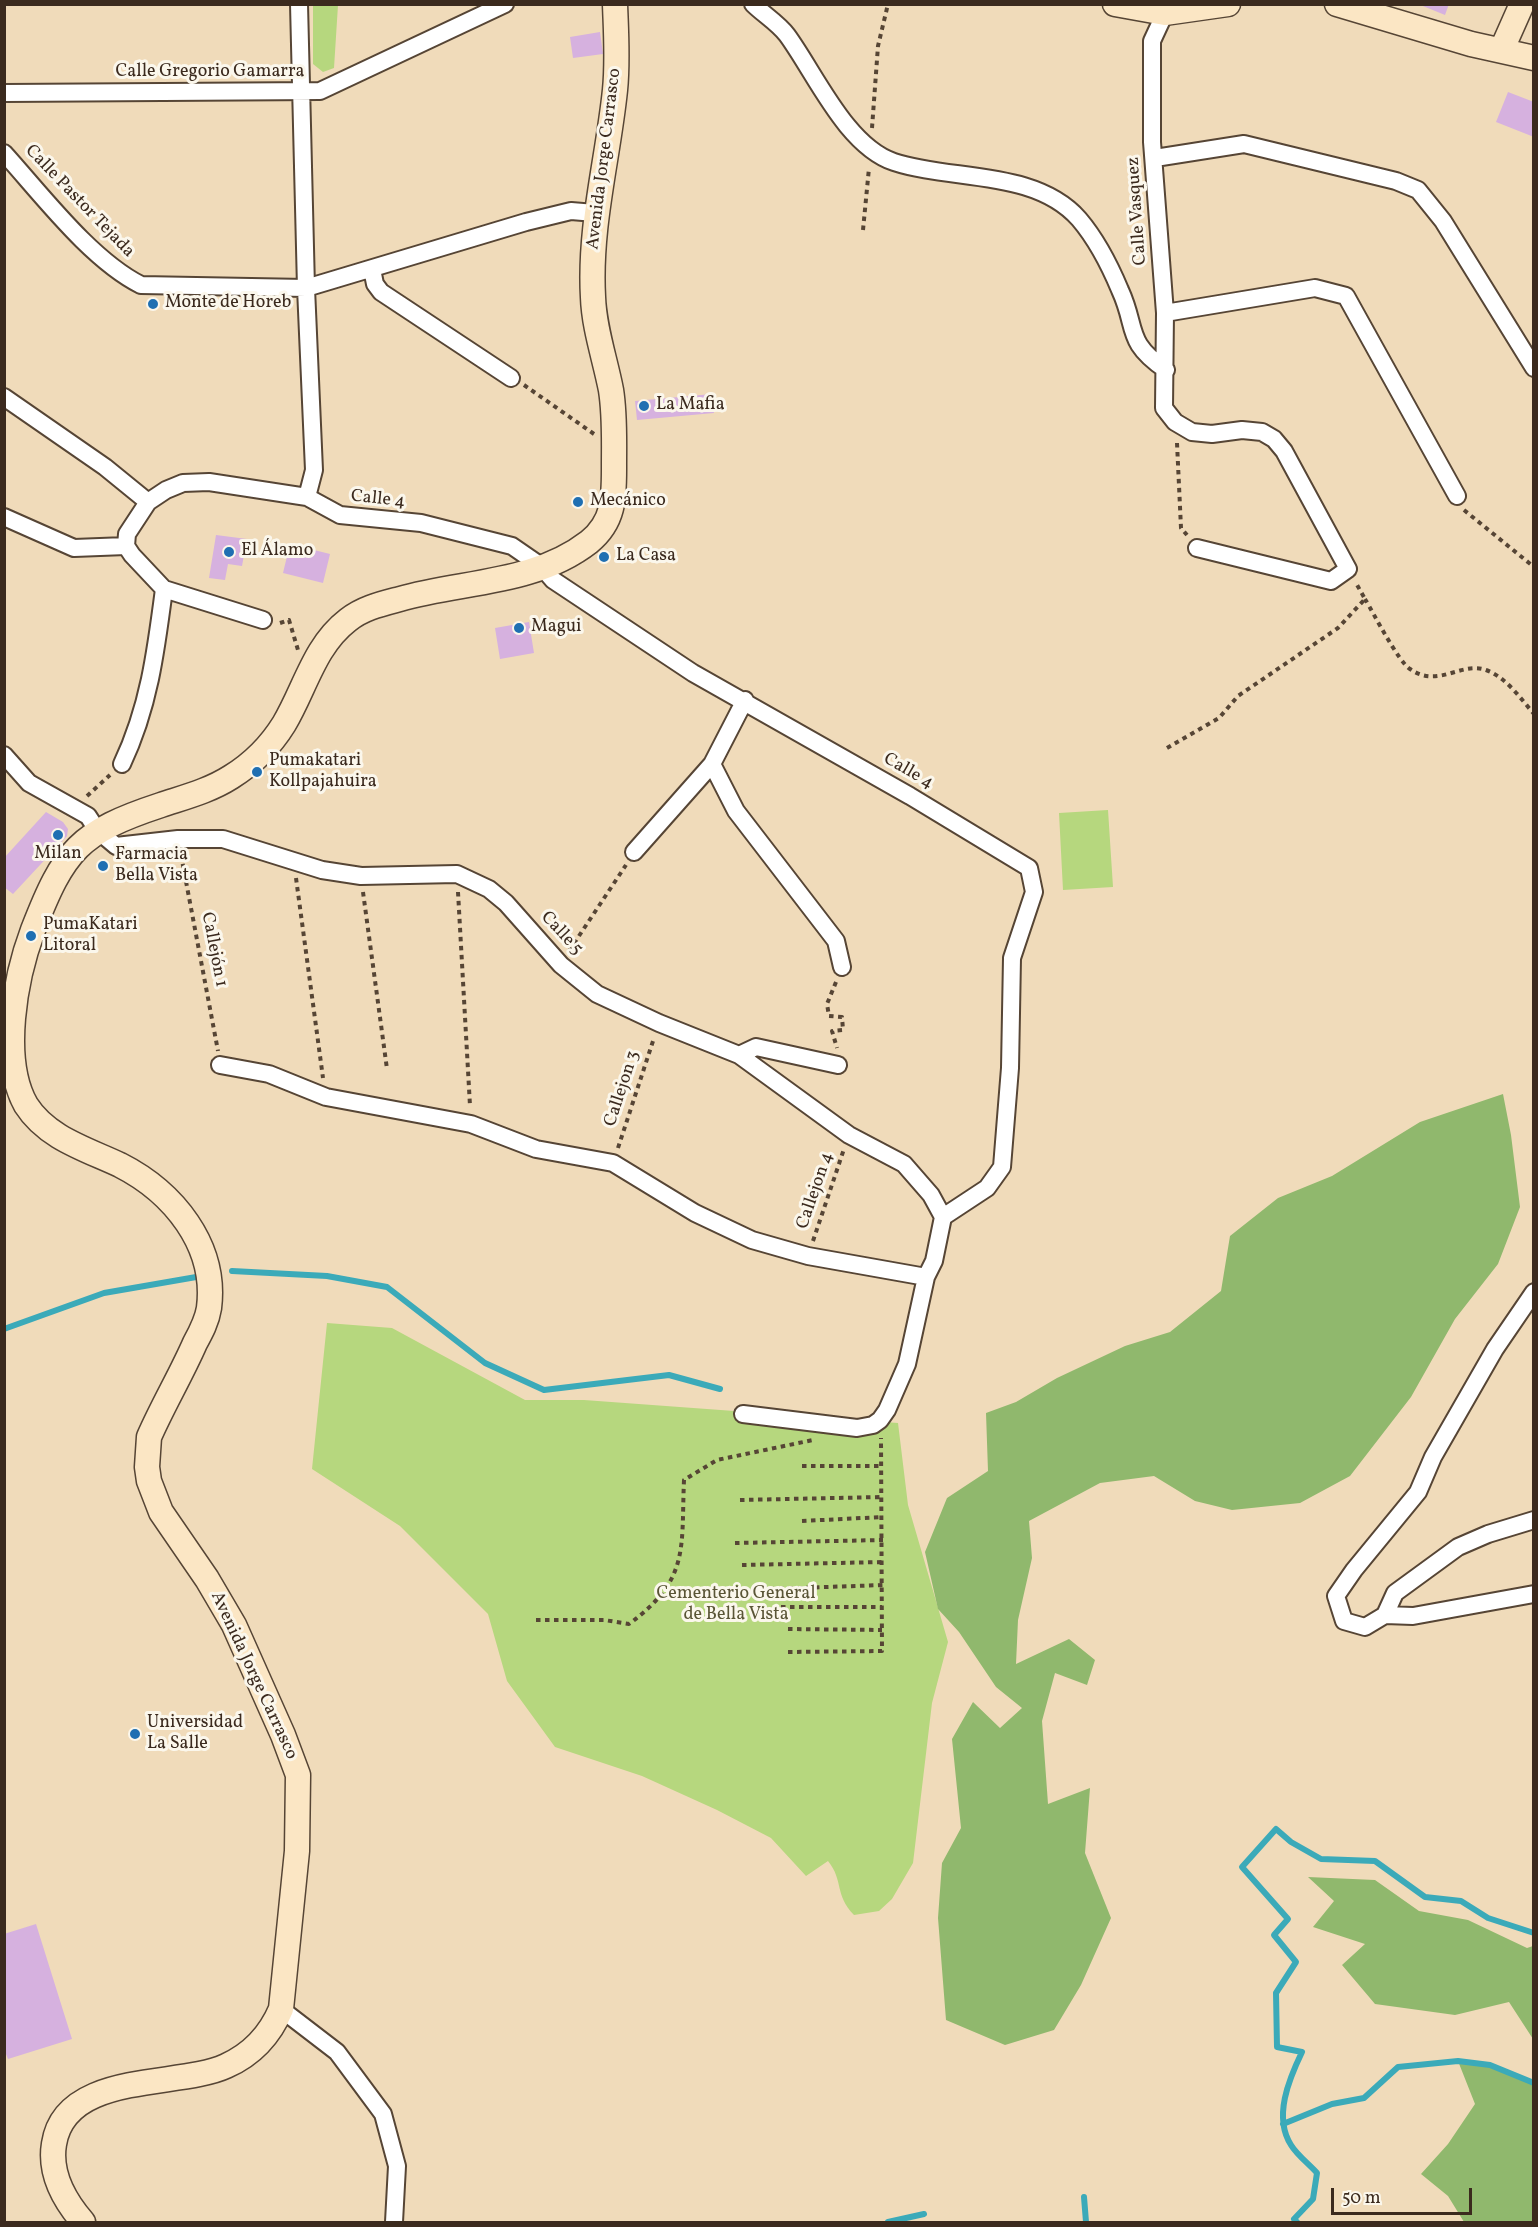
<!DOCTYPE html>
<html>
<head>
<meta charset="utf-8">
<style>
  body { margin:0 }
  #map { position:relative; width:1538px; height:2227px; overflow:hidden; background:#f0dbba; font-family:Vollkorn,serif }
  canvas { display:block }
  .frame { position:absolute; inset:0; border:6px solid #3b2a1e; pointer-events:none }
  .scale { position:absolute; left:1331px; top:2188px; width:141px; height:27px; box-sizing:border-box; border:3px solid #3b2a1e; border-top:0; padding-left:8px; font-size:18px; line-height:21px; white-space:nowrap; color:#3b2a1e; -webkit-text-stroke:4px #fbf7ec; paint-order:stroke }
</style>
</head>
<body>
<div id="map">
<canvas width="1538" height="2227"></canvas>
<div class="frame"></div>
<div class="scale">50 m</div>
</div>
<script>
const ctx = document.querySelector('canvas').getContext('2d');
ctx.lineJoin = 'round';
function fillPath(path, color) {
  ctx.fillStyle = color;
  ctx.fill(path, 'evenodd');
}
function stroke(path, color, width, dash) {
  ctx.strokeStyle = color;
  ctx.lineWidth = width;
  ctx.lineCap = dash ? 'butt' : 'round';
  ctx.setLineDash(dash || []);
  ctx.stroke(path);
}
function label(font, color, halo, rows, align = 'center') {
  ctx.font = font + ' Vollkorn,serif';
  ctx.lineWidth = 6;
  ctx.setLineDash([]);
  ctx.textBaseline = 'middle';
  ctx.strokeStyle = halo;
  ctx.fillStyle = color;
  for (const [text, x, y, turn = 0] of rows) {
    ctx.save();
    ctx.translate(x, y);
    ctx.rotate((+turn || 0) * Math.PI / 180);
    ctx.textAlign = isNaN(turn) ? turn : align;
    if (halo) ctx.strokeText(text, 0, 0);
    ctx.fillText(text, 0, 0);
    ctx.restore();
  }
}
fillPath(new Path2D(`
  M313,5H338L334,68L323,72L313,64Z
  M1108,810L1113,887L1063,890L1059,813Z
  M327,1323L392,1328L525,1400H584L898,1423L908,1505L948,1642L932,1703L913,1863L892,1899L879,1911L854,1915C834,1894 844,1881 828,1861L806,1876L771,1838L717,1810L642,1776L555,1747L507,1681L488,1614L400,1526L312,1469Z`), '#b6d77e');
fillPath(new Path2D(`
  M1503,1094L1511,1135L1520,1207L1498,1264L1455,1319L1411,1397L1350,1476L1300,1503L1232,1510L1195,1501L1154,1476L1100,1483L1029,1521L1032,1558L1018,1620L1016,1664L1069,1639L1095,1660L1087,1685L1055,1673L1042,1721L1048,1804L1090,1788L1085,1853L1111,1918L1081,1985L1054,2030L1005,2045L946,2020L938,1918L942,1863L961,1828L952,1739L973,1702L1000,1728L1022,1708L996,1687L959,1632L938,1609L925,1552L947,1498L988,1471L986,1413L1016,1402L1057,1378L1125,1346L1170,1332L1221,1291L1230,1236L1278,1198L1332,1176L1420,1122Z
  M1308,1877L1375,1880L1419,1911L1468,1920L1527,1948L1533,1946V2039L1509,2002L1455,2015L1375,2004L1342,1965L1365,1944L1313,1927L1334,1901Z
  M1458,2061L1490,2065L1533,2083V2222H1464L1448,2196L1421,2174L1448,2144L1475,2104Z`), '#90b86d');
stroke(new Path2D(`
  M232,1271L327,1276L387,1287L485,1363L544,1390L669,1375L720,1389
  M4,1329L104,1293L202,1276
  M1283,2124L1332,2104L1364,2098L1398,2067L1458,2061L1490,2065L1534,2083
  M1084,2197L1086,2222
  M888,2222L924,2214
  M1297,2222L1294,2219L1313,2199L1317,2173C1309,2164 1297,2155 1291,2145C1273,2117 1289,2079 1302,2052L1277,2047L1276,1993L1296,1962L1274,1935L1288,1919L1242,1867L1276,1829L1291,1842L1321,1859L1375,1861L1425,1897L1461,1901L1488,1918L1534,1933`), '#3baab9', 6);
fillPath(new Path2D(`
  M1418,4H1449L1445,15Z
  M600,32L603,54L573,58L570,37Z
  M1508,92L1534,102V137L1496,122Z
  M712,394L714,413L637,420L635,401Z
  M216,535L247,539L242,566L228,564L225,580L209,578Z
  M290,544L330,554L323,583L283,573Z
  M529,622L534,653L500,659L495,628Z
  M46,812L63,822L68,829L67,836L13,894L4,887V858Z
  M36,1924L72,2039L8,2059L4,2049V1934Z`), '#d6b1df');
const minor = new Path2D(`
  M299,4L306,288L314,470L307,497
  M753,4C763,14 778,23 787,35C815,73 846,146 894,162C951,181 1035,169 1079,219C1096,239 1110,266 1120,290C1138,329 1124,341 1166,370
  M1165,13L1152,41V142L1165,313L1164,408L1175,422L1192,432L1212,434L1242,430L1262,432L1274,439L1284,451L1348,569L1331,581L1197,548
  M4,93L320,91L505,4
  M4,153C42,195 91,260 141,285L306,288L526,222L571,211L595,213
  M1155,158L1244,144L1396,181L1418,190L1443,221L1534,368
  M372,269L375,284L381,292L511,378
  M1165,313L1315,288L1346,296L1457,496
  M4,397L105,467L148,502
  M4,517L74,548L126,546
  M263,620L164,589L132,555L126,546L127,534L148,502L166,490L183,483L209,482L307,497L340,515L421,523L512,546L541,566L553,580L693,673L910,796L1029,868L1034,892L1012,958L1010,1068L1002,1167L987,1188L943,1217L934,1261L926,1277L907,1364L887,1410L880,1420L873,1425L857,1428L743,1414
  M4,755L29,783L88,816L97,830L116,846L178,839H223L322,870L361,876L457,874L489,889L506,903L561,965L597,994L659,1023L739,1055L849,1135L904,1164L931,1195L943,1217
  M122,764C149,707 156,651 164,589
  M712,764L736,811L836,941L842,967
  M634,852L712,764L745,700
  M739,1055L756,1047L838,1065
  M220,1065L269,1074L326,1097L471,1124L536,1149L613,1163L695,1213L752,1240L808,1256L926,1277
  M1534,1292L1495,1349L1433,1457L1418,1492L1354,1570L1336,1596L1344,1621L1365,1627L1385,1615L1413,1616L1534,1594
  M1385,1615L1395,1593L1458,1547L1488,1534L1534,1520
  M281,2009L337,2052L383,2114L397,2166L394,2222`);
const secondary = new Path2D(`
  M1115,4L1165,13L1228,4
  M1337,4L1471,44L1534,58
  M1502,49L1522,4
  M83,2222C64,2200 49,2174 54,2144C65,2071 179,2088 226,2066C253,2054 270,2035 281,2009L297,1851L298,1775L283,1735L234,1625L207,1579L161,1512L149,1481L147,1467L149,1437C163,1405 181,1375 195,1343C201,1332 207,1321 209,1308C217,1245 173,1192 120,1165C86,1149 47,1138 26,1105C0,1059 15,978 33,930C64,850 79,832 161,805C185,797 209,791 231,777C252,764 271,745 284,724C305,689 314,646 348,620C363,608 381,604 400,599C463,581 535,584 589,542C615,521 614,496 614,465C614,440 615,415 611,390C605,359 594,328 593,297C589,226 608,159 615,90C618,61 616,33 615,4`);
stroke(minor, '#564535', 20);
stroke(secondary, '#564535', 27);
stroke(new Path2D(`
  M872,128L878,46L888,4
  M863,230L869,168
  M524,385L594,434
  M1177,443L1181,528L1187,535
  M1464,510L1534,567
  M1365,599C1374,614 1398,661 1410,669C1438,689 1461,661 1486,670C1506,677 1521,699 1534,714
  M280,623L289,620L298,650
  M1167,748L1219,718L1238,696L1338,628L1365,599L1356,583
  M87,796L110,775
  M181,855L218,1051
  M296,878L323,1078
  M363,892L387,1069
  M458,892L470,1106
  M569,951L626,865
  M836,982L827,1004L829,1016L842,1017L843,1030L832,1031L837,1048
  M618,1148L654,1038
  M813,1241L844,1149
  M802,1466H883
  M740,1500L883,1497
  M802,1521L883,1517
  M735,1543L883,1540
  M742,1565L883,1562
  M770,1589L883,1585
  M781,1607H882
  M536,1620H604L629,1624C690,1579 681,1549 684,1480L717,1460L813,1440
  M788,1629L882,1630
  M788,1652L882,1651L881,1438`), '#564535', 4, [4.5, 4.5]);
stroke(minor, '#fff', 16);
stroke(secondary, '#fbe6c4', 24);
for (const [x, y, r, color] of [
  [153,304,6,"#1f6fb2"],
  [644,406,6,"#1f6fb2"],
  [578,502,6,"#1f6fb2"],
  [229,552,6,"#1f6fb2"],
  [604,557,6,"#1f6fb2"],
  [519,628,6,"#1f6fb2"],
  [257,772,6,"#1f6fb2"],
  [58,835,6,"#1f6fb2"],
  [103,866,6,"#1f6fb2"],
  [31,936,6,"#1f6fb2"],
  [135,1734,6,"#1f6fb2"]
]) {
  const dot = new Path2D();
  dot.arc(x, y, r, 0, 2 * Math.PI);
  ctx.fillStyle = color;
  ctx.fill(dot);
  stroke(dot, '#fbf7ec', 2);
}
label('18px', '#3b2a1e', '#fbf7ec', [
  ["Calle Gregorio Gamarra",210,73],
  ["Avenida Jorge Carrasco",605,159,-83],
  ["Calle Pastor Tejada",79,202,46],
  ["Calle Vasquez",1138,211,-94],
  ["Calle 4",378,500,6],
  ["Calle 4",908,772,30],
  ["Calle 5",561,934,47],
  ["Callejón 1",213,950,79],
  ["Callejon 3",623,1089,-72],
  ["Callejon 4",816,1191,-71],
  ["Avenida Jorge Carrasco",253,1676,65]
]);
label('18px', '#3b2a1e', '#fbf7ec', [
  ["Monte de Horeb",165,304],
  ["La Mafia",656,406],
  ["Mecánico",590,502],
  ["El Álamo",241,552],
  ["La Casa",616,557],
  ["Magui",531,628],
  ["Pumakatari",269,762],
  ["Kollpajahuira",269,783],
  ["Milan",58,855,"center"],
  ["Farmacia",115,856],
  ["Bella Vista",115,877],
  ["PumaKatari",43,926],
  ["Litoral",43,947],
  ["Universidad",147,1724],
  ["La Salle",147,1745]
], 'left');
label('18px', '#5a5536', '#fbf7ec', [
  ["Cementerio General",736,1595],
  ["de Bella Vista",736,1616]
]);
</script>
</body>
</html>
